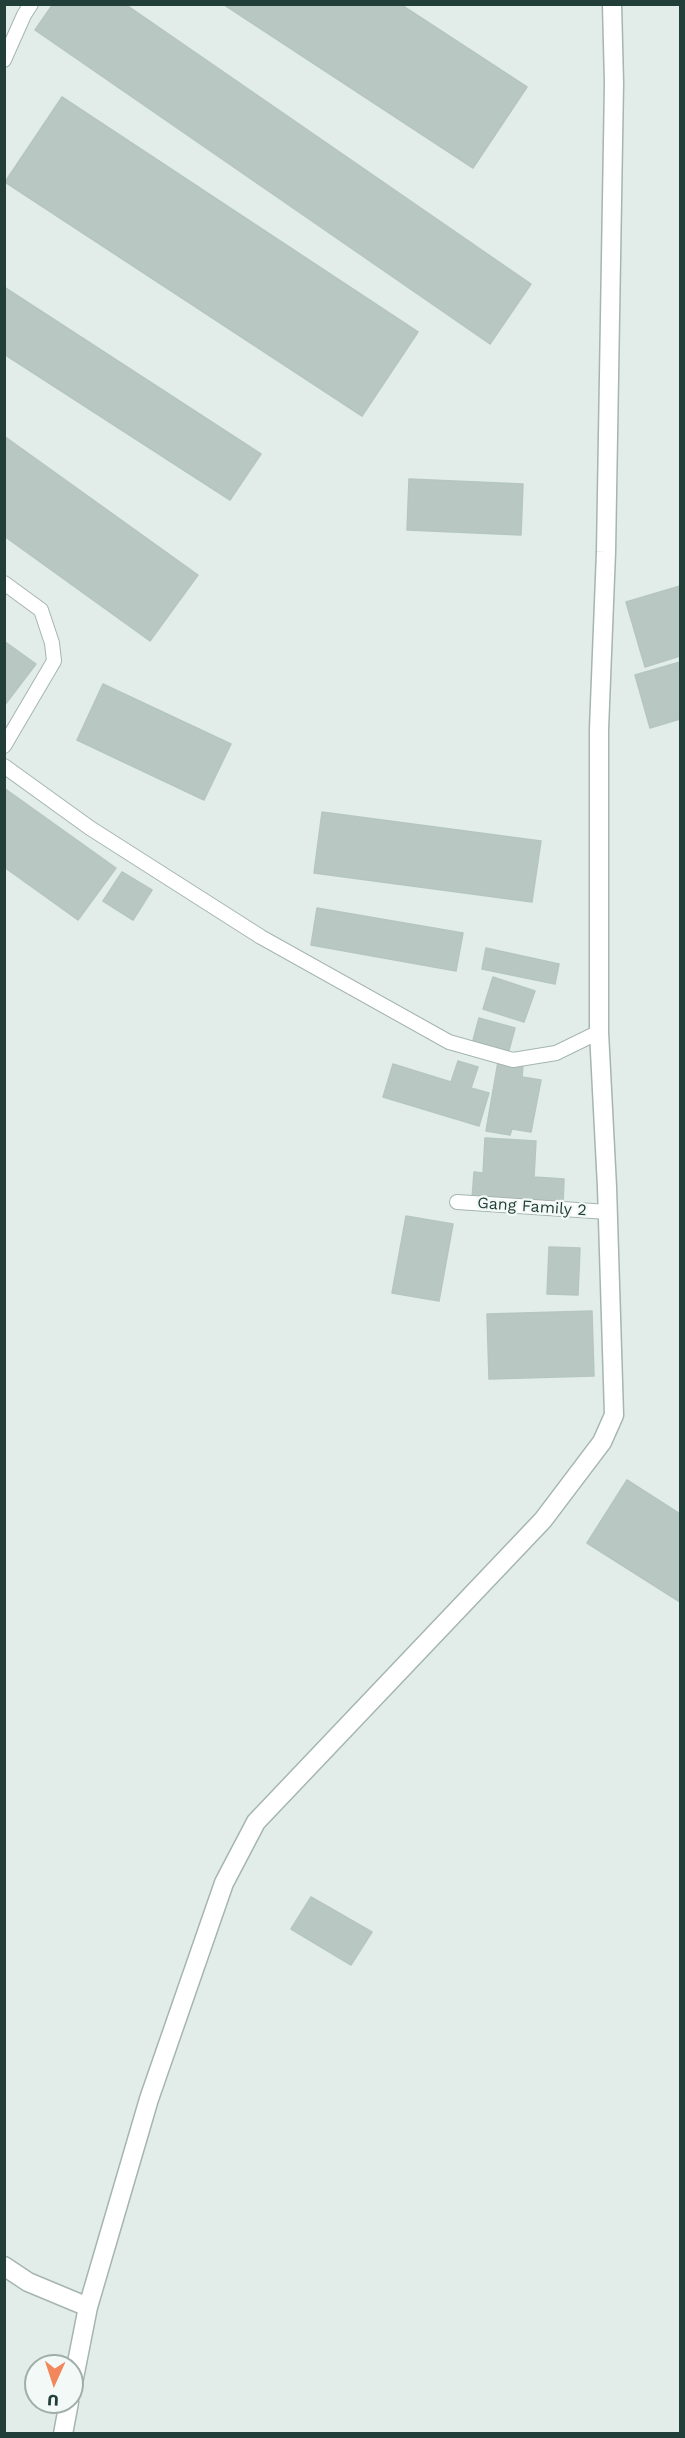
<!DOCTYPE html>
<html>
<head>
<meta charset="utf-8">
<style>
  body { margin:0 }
  #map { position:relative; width:685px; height:2438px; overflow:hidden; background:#e2ede9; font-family:"Work Sans",sans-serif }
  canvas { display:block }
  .frame { position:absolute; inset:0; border:6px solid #223e38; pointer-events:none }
  .north { position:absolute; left:24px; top:2354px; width:60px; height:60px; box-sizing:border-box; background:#f3f9f6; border:2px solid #9faeaa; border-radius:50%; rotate:183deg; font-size:16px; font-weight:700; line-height:24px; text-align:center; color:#223e38 }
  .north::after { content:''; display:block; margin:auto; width:21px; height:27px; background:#f2875b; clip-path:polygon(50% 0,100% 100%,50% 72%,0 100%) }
</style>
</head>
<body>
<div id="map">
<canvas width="685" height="2438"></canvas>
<div class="frame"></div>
<div class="north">U</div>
</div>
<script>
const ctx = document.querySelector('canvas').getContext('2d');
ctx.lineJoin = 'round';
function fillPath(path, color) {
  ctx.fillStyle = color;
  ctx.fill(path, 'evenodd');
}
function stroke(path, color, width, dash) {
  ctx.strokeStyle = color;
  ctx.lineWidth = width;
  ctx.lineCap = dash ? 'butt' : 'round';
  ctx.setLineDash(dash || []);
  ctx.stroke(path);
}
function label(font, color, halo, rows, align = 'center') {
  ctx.font = font + ' "Work Sans",sans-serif';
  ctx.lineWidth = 4.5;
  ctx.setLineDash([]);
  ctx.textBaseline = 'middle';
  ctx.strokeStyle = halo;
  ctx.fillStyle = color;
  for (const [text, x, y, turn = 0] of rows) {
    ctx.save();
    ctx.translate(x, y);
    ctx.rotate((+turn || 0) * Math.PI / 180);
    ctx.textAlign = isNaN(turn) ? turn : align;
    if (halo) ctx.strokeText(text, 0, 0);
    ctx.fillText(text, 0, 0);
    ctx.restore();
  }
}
const building = new Path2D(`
  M53,4H125L531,284L490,344L35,30Z
  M223,4H400L527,87L473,168Z
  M62,97L418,332L362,416L5,182Z
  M4,287L261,454L230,500L4,354Z
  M4,436L198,575L150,641L4,536Z
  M409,479L523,484L521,535L407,530Z
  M680,586V656L645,667L626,602Z
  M4,641L36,664L4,706Z
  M680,662V719L650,728L635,675Z
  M103,684L231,744L204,800L77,740Z
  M4,788L116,868L78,920L4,867Z
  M322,812L541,841L532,902L314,873Z
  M122,872L152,890L133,920L103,901Z
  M317,908L463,933L456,971L311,945Z
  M486,948L559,964L555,984L482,969Z
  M493,977L535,991L524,1022L483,1009Z
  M479,1018L515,1028L508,1054L472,1044Z
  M458,1061L478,1067L471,1088L489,1093L479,1126L383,1097L393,1064L451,1082Z
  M498,1062L523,1066L522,1077L541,1080L531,1132L512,1129L510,1135L486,1131Z
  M485,1138L536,1141L534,1177L564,1179L563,1205L472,1199L474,1172L483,1173Z
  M406,1216L453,1224L439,1301L392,1293Z
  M549,1247L580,1248L578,1295L547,1294Z
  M592,1311L594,1376L489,1379L487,1314Z
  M627,1480L680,1514V1602L587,1543Z
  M311,1897L372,1932L351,1965L291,1929Z`);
fillPath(building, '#b8c7c2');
stroke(building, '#b5c6c0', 1.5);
const service = new Path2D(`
  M4,60L24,15L31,4
  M4,583L41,610L52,643L54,661L4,746
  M4,766L90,828L261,937L449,1042L513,1060L556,1053L599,1032
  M457,1202L608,1212`);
const minor = new Path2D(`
  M4,2266L28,2282L88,2307L149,2099L224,1883L256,1822L543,1520L602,1442L614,1415L607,1187L599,1032V729L606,552L614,83L612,4
  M72,2388L88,2307
  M63,2434L69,2402`);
stroke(service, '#a5b5b0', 16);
stroke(minor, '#a5b5b0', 21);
stroke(service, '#fff', 14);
stroke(minor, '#fff', 18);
label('16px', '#223e38', '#f3f9f6', [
  ["Gang Family 2",532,1207,4]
]);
</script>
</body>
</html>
